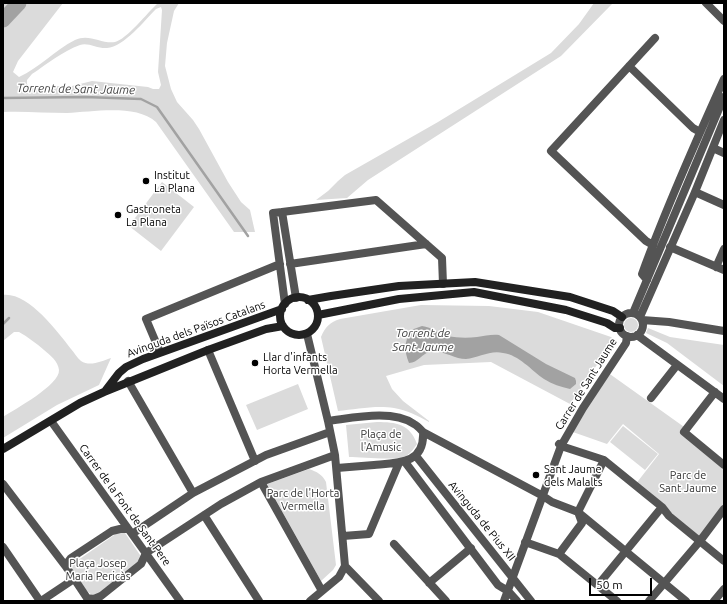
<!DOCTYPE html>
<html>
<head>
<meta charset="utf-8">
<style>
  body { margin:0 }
  #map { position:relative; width:727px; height:604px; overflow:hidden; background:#fff; font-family:Ubuntu,sans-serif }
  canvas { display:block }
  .frame { position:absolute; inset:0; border:4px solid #000; pointer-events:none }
  .scale { position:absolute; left:589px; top:578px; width:63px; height:18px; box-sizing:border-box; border:2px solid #000; border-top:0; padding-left:5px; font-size:12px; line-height:14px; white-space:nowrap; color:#000; -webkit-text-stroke:3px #fff; paint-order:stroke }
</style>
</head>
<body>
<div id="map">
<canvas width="727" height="604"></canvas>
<div class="frame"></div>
<div class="scale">50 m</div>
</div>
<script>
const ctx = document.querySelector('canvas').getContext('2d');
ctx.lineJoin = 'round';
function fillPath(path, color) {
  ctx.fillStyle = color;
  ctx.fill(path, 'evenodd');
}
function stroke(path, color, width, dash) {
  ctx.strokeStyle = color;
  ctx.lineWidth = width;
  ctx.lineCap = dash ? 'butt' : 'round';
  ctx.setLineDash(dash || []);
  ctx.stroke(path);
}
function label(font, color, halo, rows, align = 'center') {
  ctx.font = font + ' Ubuntu,sans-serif';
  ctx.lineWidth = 3;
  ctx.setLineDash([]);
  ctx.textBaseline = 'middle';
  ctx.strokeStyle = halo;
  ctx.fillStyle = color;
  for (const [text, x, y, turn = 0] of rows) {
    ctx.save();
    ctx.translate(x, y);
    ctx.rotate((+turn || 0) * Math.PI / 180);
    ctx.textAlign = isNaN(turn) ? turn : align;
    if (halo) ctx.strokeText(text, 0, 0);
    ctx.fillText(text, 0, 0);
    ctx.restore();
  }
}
fillPath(new Path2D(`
  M3,3H63L18,61L13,72L19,77C39,68 55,50 75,40C89,33 101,44 115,42C126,40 148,12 158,3H179L174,11L167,43L165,66L171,89L177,102L193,120L199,129L228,182L241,202L250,210L255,232H234L156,122C136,104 93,112 67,113C46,113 24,111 3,112ZM161,7L162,10L158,72L161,85L159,89H153L148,87L92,81L72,86H29L27,84V80L32,74C47,64 63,51 80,45C88,42 98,49 107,48C124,47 145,20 156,9Z
  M594,3H613L561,56L368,180L347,198L316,200L328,191L338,181L345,175L438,122L551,53L579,24Z
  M162,182L194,207L161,251L129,226Z
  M3,295C28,292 57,331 71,349C74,352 77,358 81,361C90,367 102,361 111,358L99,385L57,405L3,438V417C15,409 60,385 59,370C58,361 50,355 44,350C37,344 28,337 19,332H14L3,341Z
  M421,305L489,306L538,312L611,337L614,340L570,404L491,362L424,365L386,376L392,389L403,401L429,421V422C418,416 407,410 394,408C377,405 356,409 338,411L321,337C325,327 330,322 340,319Z
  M624 325a7 7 0 1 1 14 0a7 7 0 1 1-14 0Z
  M648,328L670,337L724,345V386L667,343L646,333Z
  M607,372L687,429L724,465V509L700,541L635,485L659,454L623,424L607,444L570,431Z
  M298,384L308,409L257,430L246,405Z
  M377,422C396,422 410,424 417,444C414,448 411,453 406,456C396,461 362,457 349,457L346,425Z
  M623,426L658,454L645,470L610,442Z
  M309,469C317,472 322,474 326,482L336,565L333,570L321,581L267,484Z
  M120,531L125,533L140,555L139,561L100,592C98,593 96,595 94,595C86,595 73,571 71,565Z`), '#dbdbdb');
fillPath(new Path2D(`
  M422,326C432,327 439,335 448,336C457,338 468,338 477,337C485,336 492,334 499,335L546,364L575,378L576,381V384L570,389C561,387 552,384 544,379C531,370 519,355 503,353C490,350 478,358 466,359C454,359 442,349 430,352C422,353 418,363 409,363C404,350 404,343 411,330Z`), '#a2a2a2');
stroke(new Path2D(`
  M3,98L85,97L141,99L157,107L248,236
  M3,324L9,318`), '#a2a2a2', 2.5);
stroke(new Path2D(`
  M3,20L19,3`), '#a2a2a2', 15);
stroke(new Path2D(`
  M706,3L724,21
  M629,66L693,128L700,132
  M713,148L724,153
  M695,192L724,205
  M282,212L376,200L442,258L443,284
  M653,245L646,241L551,151L655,38
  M670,247L724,270
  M290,264L426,244
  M716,267L724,249
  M647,280L642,274C666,208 695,143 724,79
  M285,304L273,213L282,212L296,298
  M633,313L724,97
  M619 325a12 12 0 1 1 24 0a12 12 0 1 1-24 0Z
  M640,317L695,192L724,120
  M642,320L669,322L724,331
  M307,334L328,421L335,455L345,566
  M637,335L724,399
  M208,350L255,461
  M160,352L146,319L280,264
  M128,381L193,493
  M715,392L684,432L724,465
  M651,398L677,365
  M51,421L180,601
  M328,421C353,418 392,409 414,424C418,426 421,430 423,432L543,496L552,502L578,512L686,601
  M559,444L561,446L604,460L662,507L669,516L724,561
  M416,456L531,601
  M405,462L498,585L508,591L517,601
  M337,468C349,467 362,466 374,465C398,463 425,464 423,432
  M261,482L322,591
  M3,484L67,568L89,601
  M204,515L259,601
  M132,534L193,493L266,455L330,432
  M343,536L369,534L399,463
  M525,542L559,554L617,601
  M394,544L446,601
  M3,547L40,601
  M559,554L582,523L578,512L604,460
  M345,566L379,601
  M67,568L68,562L71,558L112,531L120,529H128
  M429,583L471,548
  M598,585L662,507
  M87,598L94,599L101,596L141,564L146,553L221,504L261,482L335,455
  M41,601L74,579
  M310,601L339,577L345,566
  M504,601L561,446L583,408L626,343L627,336
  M649,601L700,541L724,509
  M714,601L724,589`), '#545454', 8);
stroke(new Path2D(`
  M280 316a19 19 0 1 1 38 0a19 19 0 1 1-38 0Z
  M308,300L331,296L399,286L475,282L570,297L613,311L622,317
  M318,315L399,299L474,292L566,310L607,323L615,328H620
  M106,390L119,373L126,367L143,359L282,309
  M3,449L80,403L104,392L208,350L266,329L283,326`), '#212121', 8);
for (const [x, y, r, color] of [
  [146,181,4,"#000"],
  [118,215,4,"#000"],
  [255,363,4,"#000"],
  [536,475,4,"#000"]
]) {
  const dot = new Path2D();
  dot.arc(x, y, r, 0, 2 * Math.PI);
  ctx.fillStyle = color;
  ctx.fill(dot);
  stroke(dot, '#fff', 1.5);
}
label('11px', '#000', '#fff', [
  ["Institut",154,175],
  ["La Plana",154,188],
  ["Gastroneta",126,209],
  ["La Plana",126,222],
  ["Llar d'infants",263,357],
  ["Horta Vermella",263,370],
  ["Sant Jaume",544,469],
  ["dels Malalts",544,482]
], 'left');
label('11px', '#000', '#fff', [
  ["Avinguda dels Països Catalans",196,329,-20],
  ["Carrer de Sant Jaume",586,384,-58],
  ["Carrer de la Font de Sant Pere",125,505,54],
  ["Avinguda de Pius XII",482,521,51]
]);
label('11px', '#323232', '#fff', [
  ["Plaça de",381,434],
  ["l'Amusic",381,447],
  ["Parc de",688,475],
  ["Sant Jaume",688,488],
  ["Parc de l'Horta",303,493],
  ["Vermella",303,506],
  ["Plaça Josep",98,563],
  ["Maria Pericàs",98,576]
]);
label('italic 12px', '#434343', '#fff', [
  ["Torrent de Sant Jaume",76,89,1],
  ["Torrent de",423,333],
  ["Sant Jaume",423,347]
]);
</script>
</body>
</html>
